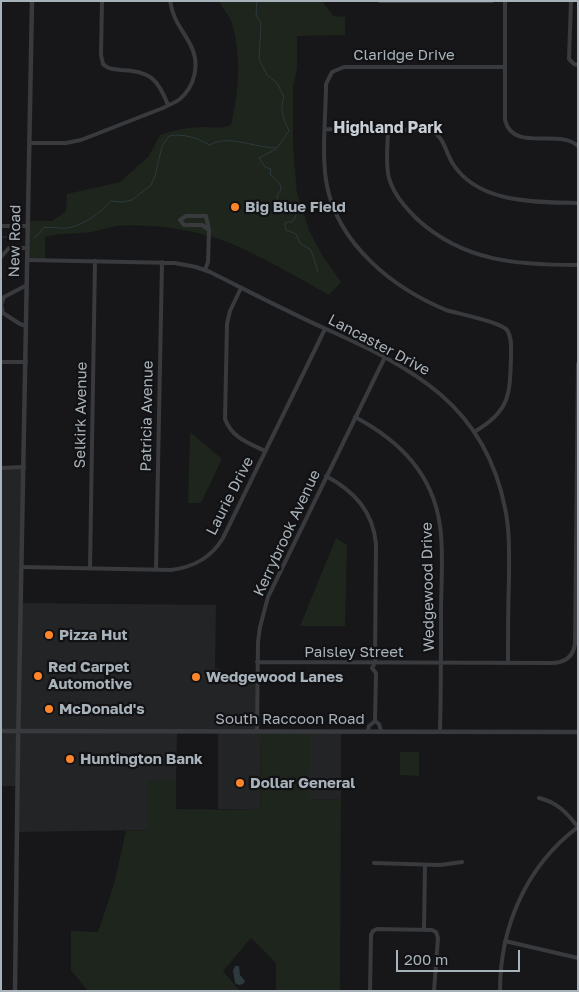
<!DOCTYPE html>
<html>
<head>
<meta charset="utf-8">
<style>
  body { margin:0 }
  #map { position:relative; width:579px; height:992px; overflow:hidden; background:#171719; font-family:"Golos Text",sans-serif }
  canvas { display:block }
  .frame { position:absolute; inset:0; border:2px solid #a8b2ba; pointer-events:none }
  .scale { position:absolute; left:396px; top:950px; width:124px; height:22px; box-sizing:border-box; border:2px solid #a8b2ba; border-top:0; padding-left:6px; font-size:15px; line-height:18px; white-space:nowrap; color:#a8b2ba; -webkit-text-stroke:4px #121214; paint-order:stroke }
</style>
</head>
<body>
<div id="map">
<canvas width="579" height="992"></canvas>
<div class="frame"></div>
<div class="scale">200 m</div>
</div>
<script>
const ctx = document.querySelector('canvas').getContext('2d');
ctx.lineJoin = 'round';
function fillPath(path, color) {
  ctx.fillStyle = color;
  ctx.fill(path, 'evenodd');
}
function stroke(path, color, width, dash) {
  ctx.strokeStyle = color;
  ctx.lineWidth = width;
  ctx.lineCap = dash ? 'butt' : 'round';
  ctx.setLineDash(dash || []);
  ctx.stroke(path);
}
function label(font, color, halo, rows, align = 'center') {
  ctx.font = font + ' "Golos Text",sans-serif';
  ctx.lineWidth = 4.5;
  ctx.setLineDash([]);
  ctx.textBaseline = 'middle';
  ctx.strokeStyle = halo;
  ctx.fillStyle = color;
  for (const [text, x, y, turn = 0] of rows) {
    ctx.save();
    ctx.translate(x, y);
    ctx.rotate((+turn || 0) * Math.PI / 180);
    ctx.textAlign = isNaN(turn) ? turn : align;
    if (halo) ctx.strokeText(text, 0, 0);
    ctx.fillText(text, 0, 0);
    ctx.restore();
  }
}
fillPath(new Path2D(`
  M24,467L22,603L216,605L215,669H221L220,681L257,682V731H261L260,810L218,809V731H177L176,781H148V830L17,832V786H1V468Z
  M309,731H341V799L309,800Z`), '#232426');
fillPath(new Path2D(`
  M219,1H322L333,16L345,17V35L297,36V69L293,87V146L297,193L309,230L322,255L341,282L329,295C296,277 262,256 227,242C193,229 153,224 117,226C108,227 100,231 91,232C76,234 60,233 45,237V260H28V221H52L66,211L67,194L120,182L149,156L160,135C174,130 188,127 203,127C214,127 221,129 231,125C239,91 242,54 231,21C228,14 222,8 219,1Z
  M190,432L222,459L201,503H188Z
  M336,538L347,545L345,626H300Z
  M261,731H309V800L341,799L340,991H276V963L251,938L223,971L240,991H88L71,970V931L98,932L114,884L126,831L148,830V781H176V809L260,810Z
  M400,752H419V776L400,775Z`), '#1d251c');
fillPath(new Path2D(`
  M235,966H239L240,975L245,981L243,984L239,985L235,983L233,971Z`), '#2c3a3e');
stroke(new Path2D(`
  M276,149L259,158L265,167L271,169L270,174C275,180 281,181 281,190L277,195L278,212L285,213L291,206L297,212L295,218L292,222H286L285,225L286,230L296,234L300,243L311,250L318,272
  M1,237H20
  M34,238L39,234L43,228C51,226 59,229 67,228C83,226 100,213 111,201L122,202L132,200L151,185L155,176L162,146L169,136C183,133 198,138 209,145C229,134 255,148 277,148L289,131C284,119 279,110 284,97L277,83L267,75L259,59L261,23L256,15L257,1`), '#2c3a3e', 1);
stroke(new Path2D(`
  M102,1L101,55L103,64C109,70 114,69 121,70C150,71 158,79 168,105
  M380,1H492
  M505,1V120C513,153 559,128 578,146
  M571,1L569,59L574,64L578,65
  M326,129L429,130C445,136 445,152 453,164C479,204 536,202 578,203
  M388,129C388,145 385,163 389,178C394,195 405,207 417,219C464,262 518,265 578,265
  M30,143H66L81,140L163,108C168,105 175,103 180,99C195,86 200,64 191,46C182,28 174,23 170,1
  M186,216H206L209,230L202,225H184L180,220Z
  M1,226H28
  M1,257L9,248H28
  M28,260L175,263L196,267L210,272C248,291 286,311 326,329C413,368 485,405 505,508C510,531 509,555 509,579C508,607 508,635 508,663
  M205,270L208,262L209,230
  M241,288L230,311L227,324L225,419C232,438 249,443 265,451
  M26,326L20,324L3,313L1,305L4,297L27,285
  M1,362H26
  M355,417C400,441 433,474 440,526C444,553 441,582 441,610C441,650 441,691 440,731
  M474,432C510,411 510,395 511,356C511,347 512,337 507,330C501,322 459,314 446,310C393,288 339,245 327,186C321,156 326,115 326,84L332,72L344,67H505
  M1,468L24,467
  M326,476C354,491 373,511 376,544L375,663L372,668L376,673L375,721L379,724L381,731
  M22,567L171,570C194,567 211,558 223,538L325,329
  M90,568L95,261
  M156,570L162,262
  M257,662L551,663C564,663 573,658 575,644L578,364
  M257,731L258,642L260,627L268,597L385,357
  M368,731L369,726L375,721
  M539,798C557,802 567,813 578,827
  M374,863L440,865L462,862
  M424,929L425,865
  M505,941L578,958
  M370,991L371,935L373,931L377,929L432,930L436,932L438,938L434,991
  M500,991C500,927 526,866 578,827`), '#383a3e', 4);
stroke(new Path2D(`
  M1,731L578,732
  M15,991L18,746L32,1`), '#383a3e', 4.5);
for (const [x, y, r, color] of [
  [235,207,5,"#fe852a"],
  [49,635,5,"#fe852a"],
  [38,676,5,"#fe852a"],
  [196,677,5,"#fe852a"],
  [49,709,5,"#fe852a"],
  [70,759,5,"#fe852a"],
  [240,783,5,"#fe852a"]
]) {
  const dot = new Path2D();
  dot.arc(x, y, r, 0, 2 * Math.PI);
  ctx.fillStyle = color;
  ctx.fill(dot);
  stroke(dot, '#121214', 2);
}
label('15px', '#a8b2ba', '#121214', [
  ["Claridge Drive",404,55],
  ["New Road",15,241,-89],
  ["Lancaster Drive",379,345,28],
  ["Selkirk Avenue",81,415,-89],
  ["Patricia Avenue",147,416,-89],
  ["Laurie Drive",230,496,-63],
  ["Kerrybrook Avenue",287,533,-65],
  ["Wedgewood Drive",428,587,-91],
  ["Paisley Street",354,652],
  ["South Raccoon Road",290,719]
]);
label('bold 15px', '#a8b2ba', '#121214', [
  ["Big Blue Field",245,207],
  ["Pizza Hut",59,635],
  ["Red Carpet",48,667],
  ["Automotive",48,684],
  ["Wedgewood Lanes",206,677],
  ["McDonald's",59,709],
  ["Huntington Bank",80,759],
  ["Dollar General",250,783]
], 'left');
label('bold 16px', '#c9cfd6', '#121214', [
  ["Highland Park",388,128]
]);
</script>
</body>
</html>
